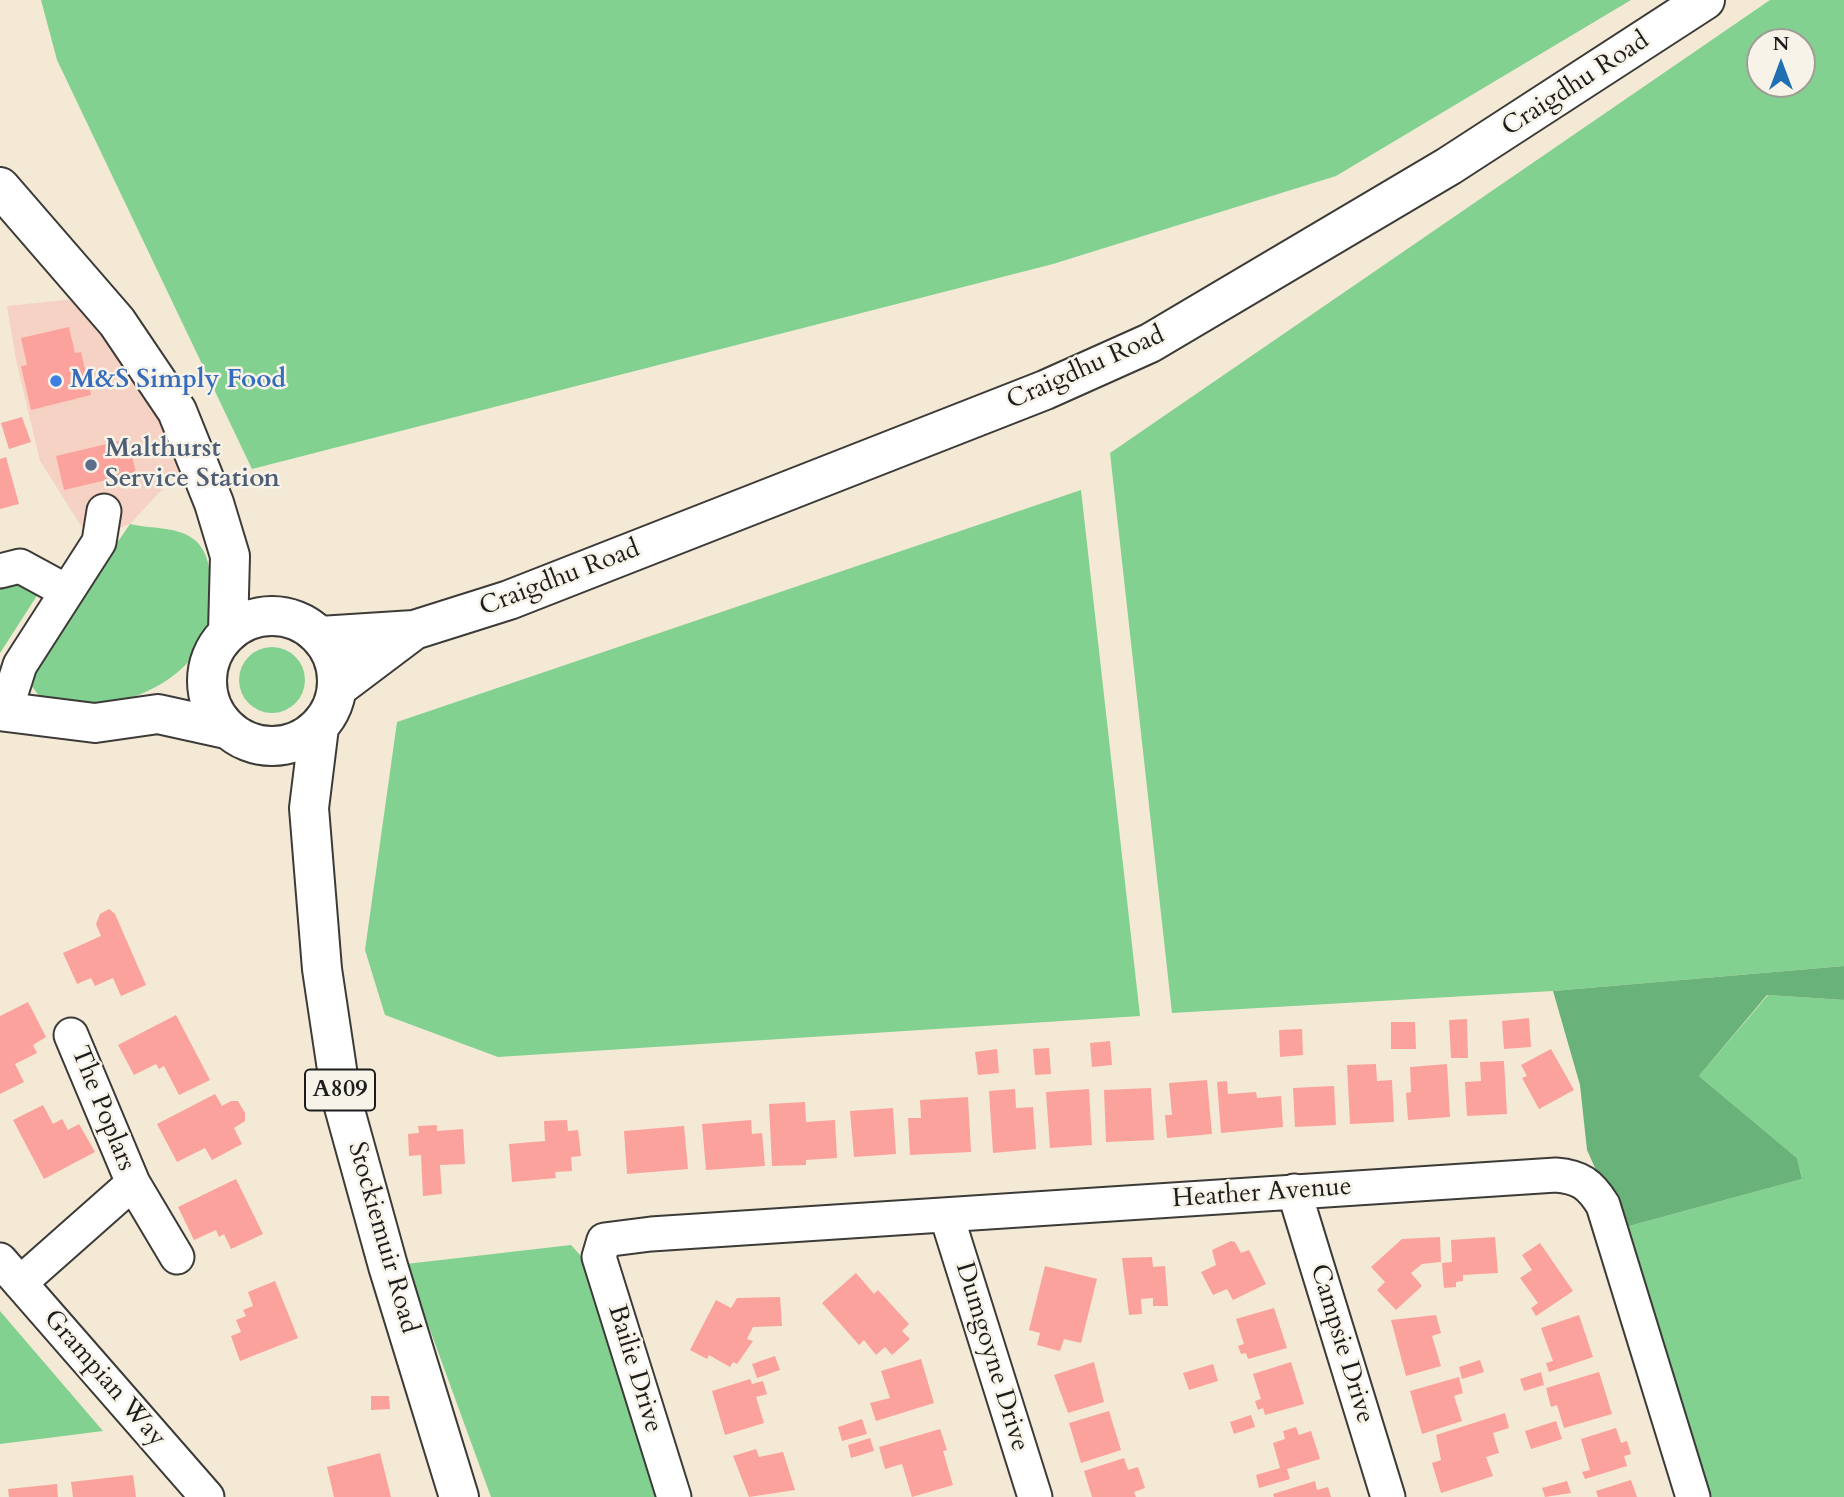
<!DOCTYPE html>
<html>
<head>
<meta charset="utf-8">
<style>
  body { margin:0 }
  #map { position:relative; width:1844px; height:1497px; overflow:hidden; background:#f4e9d5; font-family:Cardo,serif }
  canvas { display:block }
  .north { position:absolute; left:1746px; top:28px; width:70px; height:70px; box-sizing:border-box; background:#f7f3e8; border:2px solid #9f9d96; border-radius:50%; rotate:0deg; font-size:19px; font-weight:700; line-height:28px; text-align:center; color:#1c1c1c }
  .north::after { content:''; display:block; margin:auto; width:24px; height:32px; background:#1f6fb2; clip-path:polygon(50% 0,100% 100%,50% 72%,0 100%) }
</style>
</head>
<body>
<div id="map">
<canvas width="1844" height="1497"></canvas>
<div class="north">N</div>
</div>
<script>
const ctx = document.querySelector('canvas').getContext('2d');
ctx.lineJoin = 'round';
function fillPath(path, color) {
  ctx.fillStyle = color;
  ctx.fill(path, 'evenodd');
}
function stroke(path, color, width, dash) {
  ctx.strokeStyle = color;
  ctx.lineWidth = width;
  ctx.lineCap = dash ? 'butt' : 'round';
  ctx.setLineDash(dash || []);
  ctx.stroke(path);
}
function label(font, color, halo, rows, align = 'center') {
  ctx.font = font + ' Cardo,serif';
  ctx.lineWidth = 5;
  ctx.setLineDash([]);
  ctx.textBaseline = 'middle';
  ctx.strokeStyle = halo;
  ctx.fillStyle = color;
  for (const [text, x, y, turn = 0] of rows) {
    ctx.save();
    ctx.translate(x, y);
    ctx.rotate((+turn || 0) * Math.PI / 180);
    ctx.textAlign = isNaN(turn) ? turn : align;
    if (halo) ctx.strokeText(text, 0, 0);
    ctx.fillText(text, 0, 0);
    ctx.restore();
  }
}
fillPath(new Path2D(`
  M73,299L138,374L184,466L130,524L90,540L40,461L16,360L7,306Z`), '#f6d2c4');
fillPath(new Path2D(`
  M41,0H1631L1336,176L1053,264L252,469L57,60Z
  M1770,0H1844V966L1553,991L1172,1013L1110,453ZM1760,42H1802V84H1760Z
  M1081,490L1140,1016L498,1057L385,1015L365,950L397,722Z
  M130,524C150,529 180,526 196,541C211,556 210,576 212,595C219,660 147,706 87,704C71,703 55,699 40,697L31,685L33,667Z
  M20,580L38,594L0,653V584Z
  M239 680a33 33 0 1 1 66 0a33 33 0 1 1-66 0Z
  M1768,995L1844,1000V1497H1705L1622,1228L1802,1179L1797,1158L1699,1076Z
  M571,1245L590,1266L662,1497H491L406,1264Z
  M0,1311L103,1431L0,1444Z`), '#82d190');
fillPath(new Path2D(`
  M1844,966V1000L1767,995L1699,1076L1797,1158L1802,1179L1622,1228L1587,1150L1580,1085L1553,991Z`), '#69b37a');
fillPath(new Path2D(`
  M69,327L75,353L81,352L91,395L31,410L21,366L27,365L21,338Z
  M22,417L31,442L9,449L1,423Z
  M128,439L136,473L64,490L56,456Z
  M6,457L19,504L0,509V459Z
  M109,909L115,914L146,985L121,996L113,978L95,986L91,978L77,984L63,953L101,936L96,924L100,914Z
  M28,1002L46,1037L33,1045L37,1053L15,1064L24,1082L0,1094V1016Z
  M176,1015L210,1080L179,1095L164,1066L159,1069L156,1064L134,1075L118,1045Z
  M1529,1018L1531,1047L1504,1049L1502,1021Z
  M1467,1019L1468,1058H1451L1449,1020Z
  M1391,1022H1415L1416,1049H1391Z
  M1302,1029L1303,1055L1280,1057L1279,1030Z
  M1110,1041L1112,1065L1092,1067L1090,1043Z
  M1049,1048L1051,1074L1035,1075L1033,1049Z
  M997,1049L999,1073L978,1075L975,1052Z
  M1551,1049L1574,1090L1539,1109L1522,1078L1527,1076L1521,1065Z
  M1504,1061L1507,1114L1467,1116L1465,1082L1481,1081L1480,1062Z
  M1376,1064L1377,1081L1392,1080L1394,1122L1350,1124L1347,1065Z
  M1447,1064L1450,1117L1408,1120L1406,1093L1411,1092L1410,1067Z
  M1207,1080L1212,1134L1167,1138L1165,1115H1172L1169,1083Z
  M1227,1081L1228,1094L1256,1092L1257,1098L1281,1096L1283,1127L1221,1133L1217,1082Z
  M1334,1086L1336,1125L1295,1127L1293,1088Z
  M1151,1088L1154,1140L1106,1142L1104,1090Z
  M1015,1089L1016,1108L1033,1107L1036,1149L993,1153L989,1091Z
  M1089,1089L1092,1145L1050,1148L1046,1092Z
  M215,1094L222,1106L231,1101H238L245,1113V1121L234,1128L242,1144L212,1160L205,1148L177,1162L157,1124Z
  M968,1097L971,1152L910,1155L908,1118H921L920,1100Z
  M805,1102L806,1122L835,1120L837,1158L806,1160V1165L772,1166L769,1104Z
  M43,1105L53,1124L62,1119L68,1130L79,1124L95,1152L44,1179L13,1120Z
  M893,1108L896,1154L854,1157L850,1111Z
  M567,1120L568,1131L578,1130L581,1156L571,1157L572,1171L555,1172L556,1178L512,1182L509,1144L545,1141L544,1121Z
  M751,1120L752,1134L762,1133L765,1166L706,1170L702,1124Z
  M437,1125V1131L463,1129L465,1164L440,1165L442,1194L423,1196L421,1155L409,1156L408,1134L419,1133L418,1126Z
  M684,1126L688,1169L627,1174L624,1131Z
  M236,1179L263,1234L231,1249L224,1234L219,1237L216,1230L194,1240L178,1207Z
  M1440,1237L1441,1262L1422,1264L1411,1273L1422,1286L1396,1310L1377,1290L1385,1282L1371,1267L1402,1239Z
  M1495,1237L1498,1273L1463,1275V1281L1456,1282V1287L1444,1288L1442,1263L1452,1262L1451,1240Z
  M1231,1241L1235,1242L1241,1253L1249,1250L1266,1284L1233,1300L1227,1289L1213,1295L1201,1272L1216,1265L1212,1250Z
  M1540,1243L1573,1291L1536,1316L1531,1308L1538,1303L1520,1278L1532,1270L1522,1255Z
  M1152,1257L1153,1267L1165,1266L1168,1306H1153V1298L1141,1299L1142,1314L1129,1315L1122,1258Z
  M1045,1266L1097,1279L1081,1343L1064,1339L1060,1351L1037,1345L1040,1333L1029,1330Z
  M856,1273L874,1294L878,1290L909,1324L902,1331L910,1339L892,1355L885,1347L876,1355L864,1340L859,1345L822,1303Z
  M275,1281L298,1338L240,1361L231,1336L241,1332L236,1320L246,1316L243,1310L253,1306L248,1292Z
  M780,1297L782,1326L753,1327L747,1339L753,1341L737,1364L733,1362L730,1367L709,1355L707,1359L690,1350L716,1300L731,1308L737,1298Z
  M1274,1308L1287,1348L1248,1359L1246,1353L1241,1354L1238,1346L1244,1344L1236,1319Z
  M1436,1315L1441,1333L1432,1336L1441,1366L1406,1376L1391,1320Z
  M1579,1315L1593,1357L1549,1372L1546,1363L1553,1361L1541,1328Z
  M775,1356L780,1370L757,1378L752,1364Z
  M921,1359L934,1403L876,1421L870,1403L890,1398L881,1371Z
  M1480,1360L1484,1372L1462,1379L1459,1367Z
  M1094,1362L1104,1402L1068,1413L1054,1375Z
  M1291,1362L1304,1404L1265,1415L1263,1408L1258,1410L1255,1401L1261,1399L1253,1374Z
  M1213,1364L1218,1381L1189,1390L1183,1373Z
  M1541,1372L1544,1385L1524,1391L1520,1379Z
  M1599,1372L1612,1414L1564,1428L1557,1405L1551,1407L1546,1388Z
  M1459,1377L1463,1393L1454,1396L1462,1421L1422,1434L1410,1391Z
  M750,1379L752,1384L763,1381L767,1394L756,1397L764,1423L725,1435L712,1391Z
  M371,1396H389L390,1409L371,1410Z
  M1109,1411L1121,1450L1081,1463L1069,1423Z
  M1505,1413L1509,1428L1493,1433L1499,1453L1486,1457L1493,1476L1441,1493L1432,1463L1441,1460L1436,1435Z
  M1251,1415L1255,1427L1234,1434L1230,1422Z
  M862,1419L867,1434L842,1441L838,1427Z
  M1556,1421L1562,1439L1531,1449L1525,1431Z
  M1296,1427L1299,1435L1311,1431L1320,1459L1287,1469L1290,1479L1259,1488L1256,1475L1280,1468L1273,1443L1285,1439L1283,1431Z
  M1616,1428L1621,1443L1627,1441L1631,1454L1624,1456L1627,1466L1585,1479L1582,1472L1590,1470L1581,1439Z
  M940,1429L947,1450L943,1451L953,1485L912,1497L902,1464L885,1469L879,1447Z
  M870,1438L874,1451L851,1458L848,1445Z
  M756,1449L759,1457L783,1452L795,1490L749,1497L733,1456Z
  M380,1453L391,1497H334L327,1467Z
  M1124,1458L1128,1470L1138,1467L1145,1488L1134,1492L1136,1497H1092L1084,1471Z
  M133,1475L136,1497H73L71,1482Z
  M1631,1480L1637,1497H1598L1596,1491Z
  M1315,1481L1317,1490L1328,1487L1331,1497H1274L1273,1494Z
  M1567,1481L1571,1493L1545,1497L1542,1488Z
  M57,1484L58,1497H9L8,1489Z`), '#fba29c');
const minor = new Path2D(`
  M0,571L20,566L66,591
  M5,712L20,665L99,542L104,511
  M71,1035L133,1183L177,1257
  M1294,1191L1388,1497
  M947,1217L1035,1497
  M0,1260L207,1497
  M20,1283L133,1183
  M674,1497L599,1257L604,1240L651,1234L1556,1175C1580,1177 1590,1184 1603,1205L1693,1497`);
const major = new Path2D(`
  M0,187L117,322L177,411L214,503L230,556L228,632
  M207 681a65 65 0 1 1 130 0a65 65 0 1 1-130 0Z
  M320,636L414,630L509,600L1045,390L1150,343L1449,166L1705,0
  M337,688L414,630
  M0,711L95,723L158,714L226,729
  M319,727L309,808L322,969L341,1096L388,1266L459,1497`);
stroke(minor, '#3c3b38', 37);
stroke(major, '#3c3b38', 42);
stroke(minor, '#fff', 33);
stroke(major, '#fff', 38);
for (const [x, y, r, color] of [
  [56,381,7,"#3f7fe0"],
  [91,465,7,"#5c6f8a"]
]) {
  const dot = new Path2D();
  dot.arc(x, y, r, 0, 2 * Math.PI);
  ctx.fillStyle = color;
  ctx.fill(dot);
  stroke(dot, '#f7f3e8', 2.5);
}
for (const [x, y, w] of [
  [340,1090,70]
]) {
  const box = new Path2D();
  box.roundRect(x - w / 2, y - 20.5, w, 41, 5);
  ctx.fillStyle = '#f7f3e8';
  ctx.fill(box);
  stroke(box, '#1c1c1c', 2);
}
label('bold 24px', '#1c1c1c', null, [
  ["A809",340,1090]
]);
label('26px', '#1c1c1c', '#f7f3e8', [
  ["Craigdhu Road",1576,85,-33],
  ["Craigdhu Road",1086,369,-24],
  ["Craigdhu Road",560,579,-21],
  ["The Poplars",102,1109,68],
  ["Heather Avenue",1262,1194,-4],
  ["Stockiemuir Road",382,1238,74],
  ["Campsie Drive",1341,1344,73],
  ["Dumgoyne Drive",991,1357,73],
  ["Bailie Drive",634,1369,73],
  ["Grampian Way",104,1379,49]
]);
label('bold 26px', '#366cbe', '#f7f3e8', [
  ["M&S Simply Food",70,381]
], 'left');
label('bold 26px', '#4e5e75', '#f7f3e8', [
  ["Malthurst",105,450],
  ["Service Station",105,480]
], 'left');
</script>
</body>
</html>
